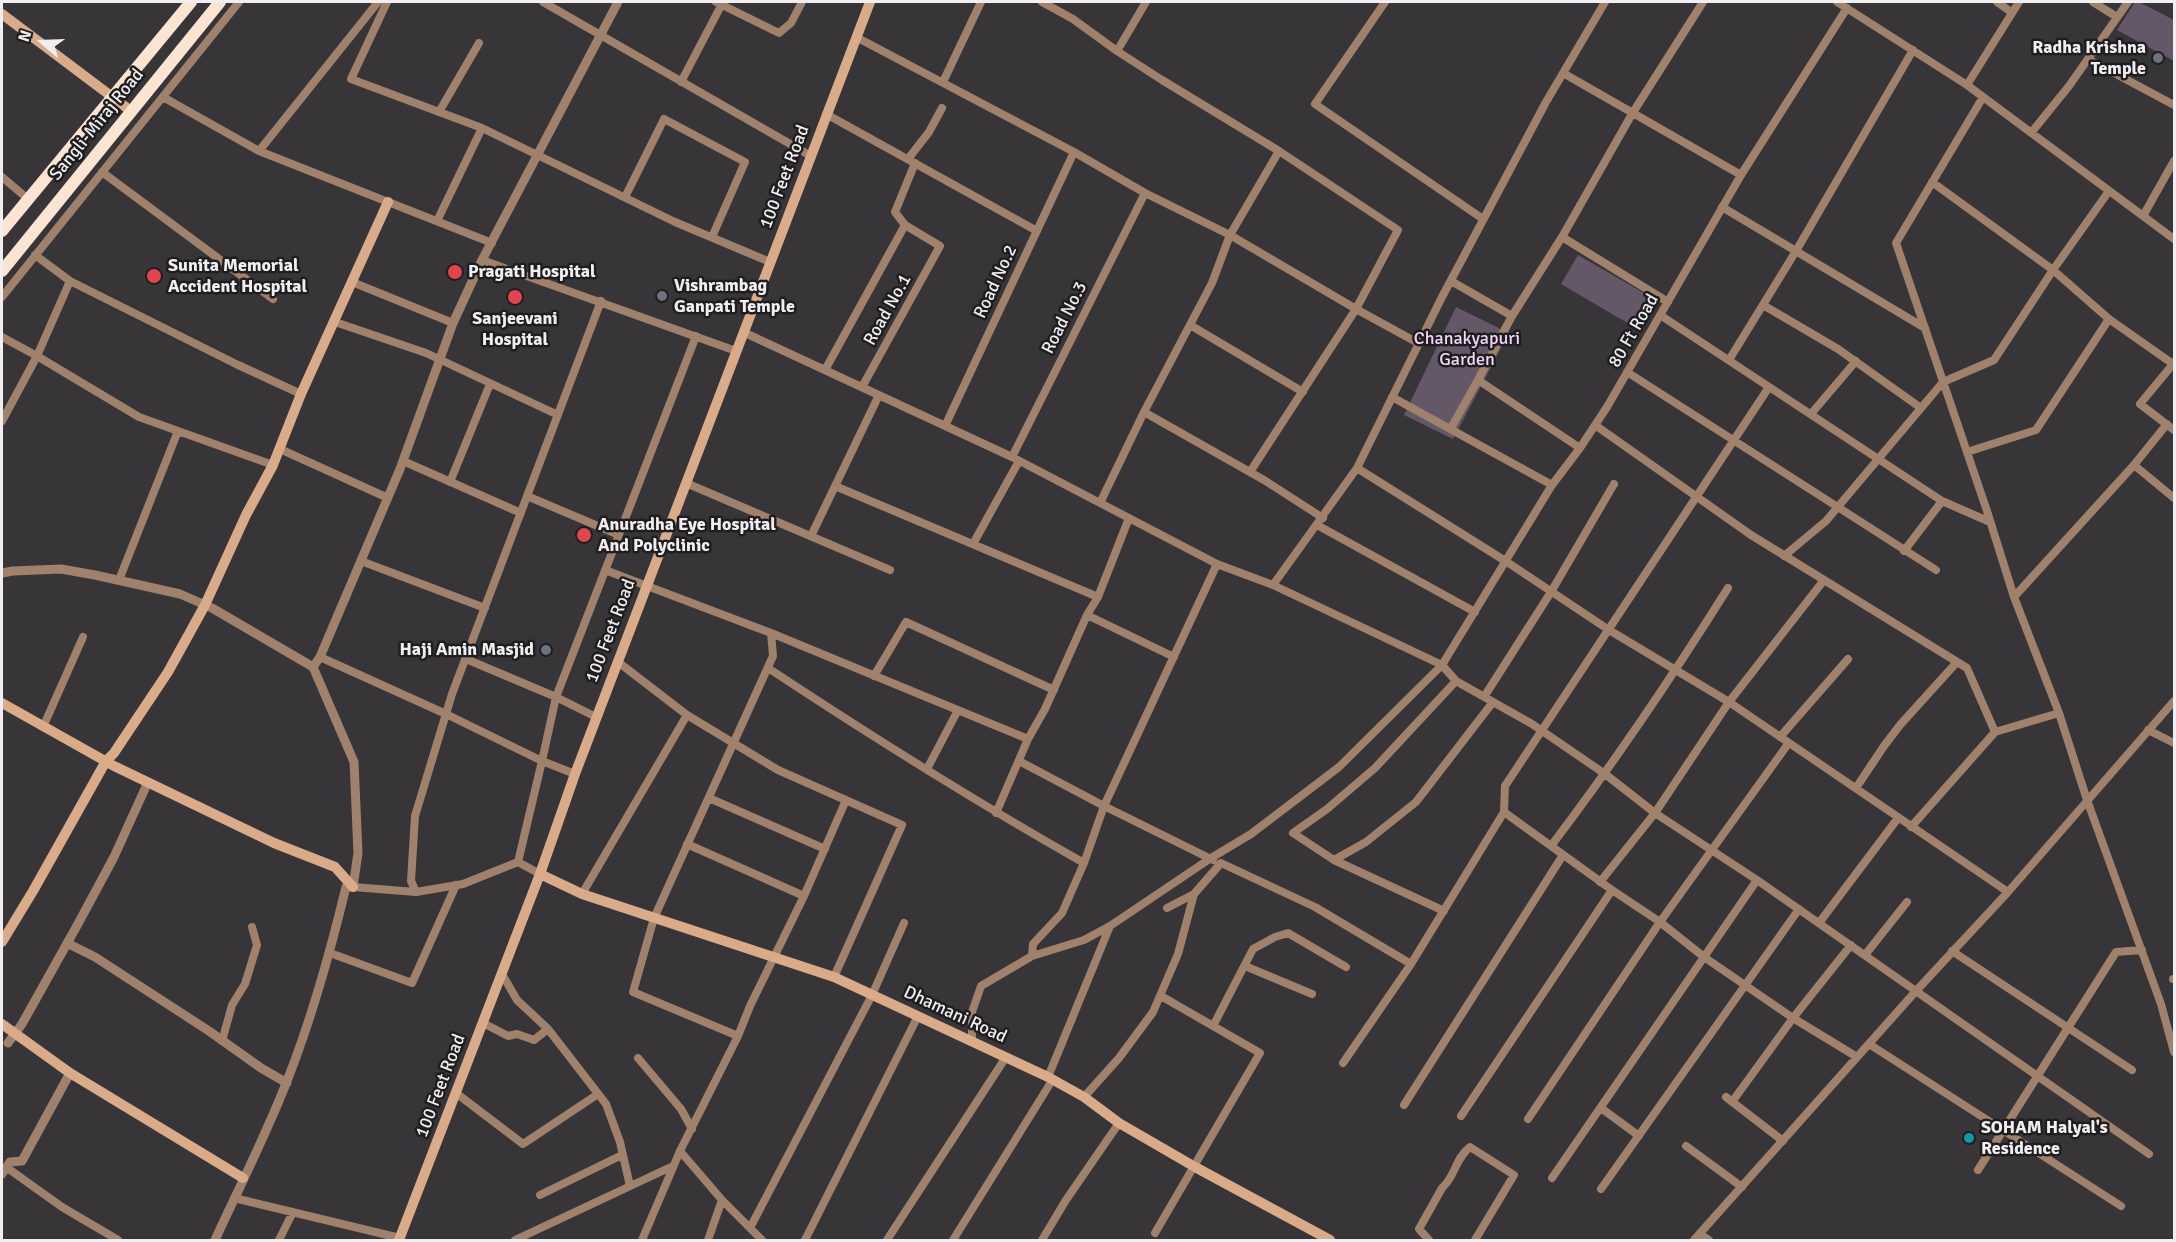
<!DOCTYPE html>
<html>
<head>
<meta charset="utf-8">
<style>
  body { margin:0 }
  #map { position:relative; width:2176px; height:1242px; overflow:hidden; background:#383539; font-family:Signika,sans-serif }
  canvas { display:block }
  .frame { position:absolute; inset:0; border:3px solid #f0eef1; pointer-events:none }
  .north { position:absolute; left:12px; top:12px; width:60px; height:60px; -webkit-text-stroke:4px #1f1e1f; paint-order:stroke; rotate:289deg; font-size:16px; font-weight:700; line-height:24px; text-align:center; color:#f0eef1 }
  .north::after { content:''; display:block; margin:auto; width:21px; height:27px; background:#f0eef1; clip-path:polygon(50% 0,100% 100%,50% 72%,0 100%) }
</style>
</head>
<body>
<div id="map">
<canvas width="2176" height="1242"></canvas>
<div class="frame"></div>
<div class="north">N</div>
</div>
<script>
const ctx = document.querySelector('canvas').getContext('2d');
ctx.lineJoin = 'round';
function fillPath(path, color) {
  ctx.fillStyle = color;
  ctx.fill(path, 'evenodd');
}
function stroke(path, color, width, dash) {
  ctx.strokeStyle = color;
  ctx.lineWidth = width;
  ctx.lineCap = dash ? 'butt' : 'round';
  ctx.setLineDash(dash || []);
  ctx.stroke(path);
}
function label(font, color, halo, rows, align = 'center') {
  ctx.font = font + ' Signika,sans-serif';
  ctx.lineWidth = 5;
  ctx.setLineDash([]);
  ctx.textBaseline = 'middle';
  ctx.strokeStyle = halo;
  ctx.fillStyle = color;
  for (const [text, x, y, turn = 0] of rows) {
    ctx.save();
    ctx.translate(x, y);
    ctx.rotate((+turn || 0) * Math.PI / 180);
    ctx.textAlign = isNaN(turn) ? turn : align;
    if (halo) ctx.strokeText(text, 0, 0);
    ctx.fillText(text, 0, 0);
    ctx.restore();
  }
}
fillPath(new Path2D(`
  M2135,2H2139L2174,20V61L2117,30Z
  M1578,255L1656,300L1636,328L1561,284Z
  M1456,307L1509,333L1453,439L1404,415Z`), '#645768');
stroke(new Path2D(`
  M387,2L351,79L482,128L675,222L770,262
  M543,2L811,156
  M716,2L779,33L791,23L802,2
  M1042,2L1073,19L1117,51L1162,80L1279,151L1398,230L1356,309L1250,472
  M1385,2L1315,104L1483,219
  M1837,2L1967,85L2174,239
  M1997,2L2011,12
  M2093,2L2117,17
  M856,37L1074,152L1145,193L1230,235L1356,309L1418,343
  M1117,51L1146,2
  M2088,59L2174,105
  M1563,73L1741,175
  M681,82L723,2
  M943,82L981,2
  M1967,85L2019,2
  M163,97L259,151L378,2
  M1983,97L1896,243L1987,511L2014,597L2059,713L2087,800L2161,1004L2174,1052
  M439,112L479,43
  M826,114L1037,231
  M2031,133L2069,86L2128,2
  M259,151L492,243
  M908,159L929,132L942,108
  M102,172L273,299
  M2,177L28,199
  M1932,182L2053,270L2109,191
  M625,197L664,119L745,162L712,237
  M1722,207L1925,328
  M2143,216L2174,161
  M437,221L482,128
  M1562,237L1668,302
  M35,255L70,281L236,364L301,394
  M482,260L736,351
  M1451,281L1512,316
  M352,282L453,323
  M2,297L239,2
  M1763,305L1838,349L1921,408
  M1660,315L1942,501L1990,522
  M338,323L426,353L558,415
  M1190,325L1303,392
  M743,332L1012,457L1217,564L1273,585L1442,665L1456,681L1532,724L1605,774L1655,813L1757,880L2149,1154
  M2,337L37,356L139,417L273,465
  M1729,360L1796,251L1913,50
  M2173,364L2140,404L2174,430
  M825,370L905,225L895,212L915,163
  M1627,372L1936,570
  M862,387L940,246L905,225
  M1769,387L1505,786L1504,812L1612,890L1660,922L1704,957L1793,1018L1857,1057
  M1392,397L1552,485
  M1144,412L1264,480L1323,518
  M1811,414L1856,361
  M2,421L37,356L70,281
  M1595,425L1751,535L1967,668L1995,732L2059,713
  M945,426L1074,152
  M1451,428L1478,380
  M1580,448L1478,380L1512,316L1562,237L1632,114L1703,2
  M280,449L388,498
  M1967,452L2036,430L2109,319
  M1012,457L1145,193
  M403,461L521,513
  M2134,465L2174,498
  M1357,468L1507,562L1609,630L1729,702L2008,892
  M450,482L490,384
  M686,483L890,570
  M835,486L1098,597
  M527,496L619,535
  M1100,503L1144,412L1212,283L1230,235L1279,151
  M1317,525L1475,612
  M811,536L879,395
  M973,544L1019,461
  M1904,551L1942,501
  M1784,556L1826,521L1943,382L1994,360L2053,270L2109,319L2173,364L2174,362
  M361,561L485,608
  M605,570L771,633L773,656L654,918L633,992L738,1036
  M119,580L178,431
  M1273,585L1357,468L1442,297L1546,102L1605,2
  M2014,597L2134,465L2167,424
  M1087,615L1174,657
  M771,633L1028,739
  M320,657L446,714L542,761L518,862
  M466,659L556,697L696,336
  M768,668C871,736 976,802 1084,863
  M874,676L906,622L1054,690
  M1484,697L1551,592L1614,484
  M687,715L778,770L902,825L834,977
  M43,727L83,637
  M2148,730L2174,743
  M1780,737L1848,659
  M1019,761L1104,806L1213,860
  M927,769L958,710
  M575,774L542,761L556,697L596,717
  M1856,788L1884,746L1900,725L1957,662
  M709,798L825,849
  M996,813L1028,739L1045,709L1087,615L1098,597L1129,518
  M1911,827L1995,732
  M687,844L804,896
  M1551,846C1614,763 1672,677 1728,588
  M1334,860L1293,833L1327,809L1375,768L1456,681
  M518,862L540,874
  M1600,882L1655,813L1729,702L1824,580
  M353,887L416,892L463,884L518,862
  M416,892L411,881L415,816L452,694L601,301
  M582,894L687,715L618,662
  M1167,908L1194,894
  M1444,911L1334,860L1366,842L1416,802L1493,702
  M1819,923L1898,818
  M1952,951L2132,1070
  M330,953L412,983L456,885
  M1865,955L1907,902
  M1032,956L1033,944L1062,913L1084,863L1104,806L1217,564
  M1245,966L1312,994
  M502,974L517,1000L548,1029
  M2173,979H2174
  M483,1023L508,1036L517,1034L534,1040L548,1029L606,1104L620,1142L630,1186
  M1213,1026L1253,949L1275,937L1288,933L1346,967
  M222,1041L232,1005L245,984L257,945L252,927
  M972,1042V1012L981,986L1032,956L1084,940L1110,926L1211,858L1251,834L1339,767L1442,665L1552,485L1580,448L1607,407L1741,175L1847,8
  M1869,1044L2121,1206
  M638,1058L681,1109L692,1129
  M1343,1063L1411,964L1504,812
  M1048,1077L1110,926
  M456,1093L523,1144L598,1094
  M1084,1097L1119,1058L1153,1012L1178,954L1194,894L1221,863L1315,907L1411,964
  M1726,1097L1783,1141
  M1732,1102L1793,1018L1851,945
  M1404,1105L1563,855
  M1601,1108L1639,1136
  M1461,1116L1612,890
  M1528,1119L1660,922L1788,744
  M1686,1146L1742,1187
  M680,1151L722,1200
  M6,1167L62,1207L118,1240
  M1978,1170L2116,952L2142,950
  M1552,1178L1757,880
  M1601,1189L1799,909
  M540,1195L622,1155
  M234,1198L400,1238
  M750,1228L762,1240
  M1155,1233L1260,1053L1161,996
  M1700,1234L1709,1240
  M279,1240L293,1212
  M515,1240L673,1166
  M642,1240L680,1151L738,1036L750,1006L804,896L846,800
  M708,1240L722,1200L750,1228L872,995L904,923
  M805,1240L918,1016
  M887,1240L1006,1057
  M953,1240L1053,1079
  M1042,1240L1066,1200L1119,1123
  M1429,1240L1419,1229L1442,1188C1455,1177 1456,1157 1470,1147L1514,1175L1475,1240
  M1694,1240L1916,991L2008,892L2174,701`), '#9f816c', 8);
stroke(new Path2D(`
  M2,573L13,571L61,569L95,575L180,594L212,608L313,667L354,762L358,853L353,887H346C330,953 312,1018 287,1081C266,1135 239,1188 215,1240
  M313,667L320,657L400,469L453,323L482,260L618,2
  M67,943L95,957L209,1031L261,1068L287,1083
  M8,1043L22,1024L79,922L114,857L148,782
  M2,1174L10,1162L22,1161L70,1073`), '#9f816c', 9);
stroke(new Path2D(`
  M2,14L131,111
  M2,703L114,766L274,843L335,867L353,887
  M540,874L582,894L834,977L1048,1077L1084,1097L1119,1123L1195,1167L1330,1240
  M2,942L33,891L106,761L114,753L168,672L205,605L246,515L273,465L301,394L388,202
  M2,1024L70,1073L243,1178
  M399,1240L540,874L575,774L870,2`), '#d9ab88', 10);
stroke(new Path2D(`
  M2,231L191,2
  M2,271L220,2`), '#fce4d2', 12);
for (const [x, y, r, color] of [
  [2158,58,6,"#6b7280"],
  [455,272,8,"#e0444e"],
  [154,276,8,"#e0444e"],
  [662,296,6,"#6b7280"],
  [515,297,8,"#e0444e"],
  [584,535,8,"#e0444e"],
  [546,650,6,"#6b7280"],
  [1969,1138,6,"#0f9aa8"]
]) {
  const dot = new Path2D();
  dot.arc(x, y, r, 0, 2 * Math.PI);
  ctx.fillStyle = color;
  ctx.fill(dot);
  stroke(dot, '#1f1e1f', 2);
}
label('bold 18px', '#f0eef1', '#1f1e1f', [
  ["Radha Krishna",2146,48,"right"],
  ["Temple",2146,69,"right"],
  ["Sunita Memorial",168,266],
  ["Accident Hospital",168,287],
  ["Pragati Hospital",468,272],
  ["Vishrambag",674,286],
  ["Ganpati Temple",674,307],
  ["Sanjeevani",515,319,"center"],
  ["Hospital",515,340,"center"],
  ["Anuradha Eye Hospital",598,525],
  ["And Polyclinic",598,546],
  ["Haji Amin Masjid",534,650,"right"],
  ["SOHAM Halyal's",1981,1128],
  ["Residence",1981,1149]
], 'left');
label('18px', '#f0eef1', '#1f1e1f', [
  ["Sangli-Miraj Road",97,125,-51],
  ["100 Feet Road",785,177,-69],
  ["Road No.2",996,282,-65],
  ["Road No.1",888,310,-61],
  ["Road No.3",1065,318,-63],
  ["80 Ft Road",1634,331,-60],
  ["100 Feet Road",611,631,-69],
  ["Dhamani Road",955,1015,25],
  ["100 Feet Road",441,1086,-69]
]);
label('18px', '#f3d5fc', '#1f1e1f', [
  ["Chanakyapuri",1467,339],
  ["Garden",1467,360]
]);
</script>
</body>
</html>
